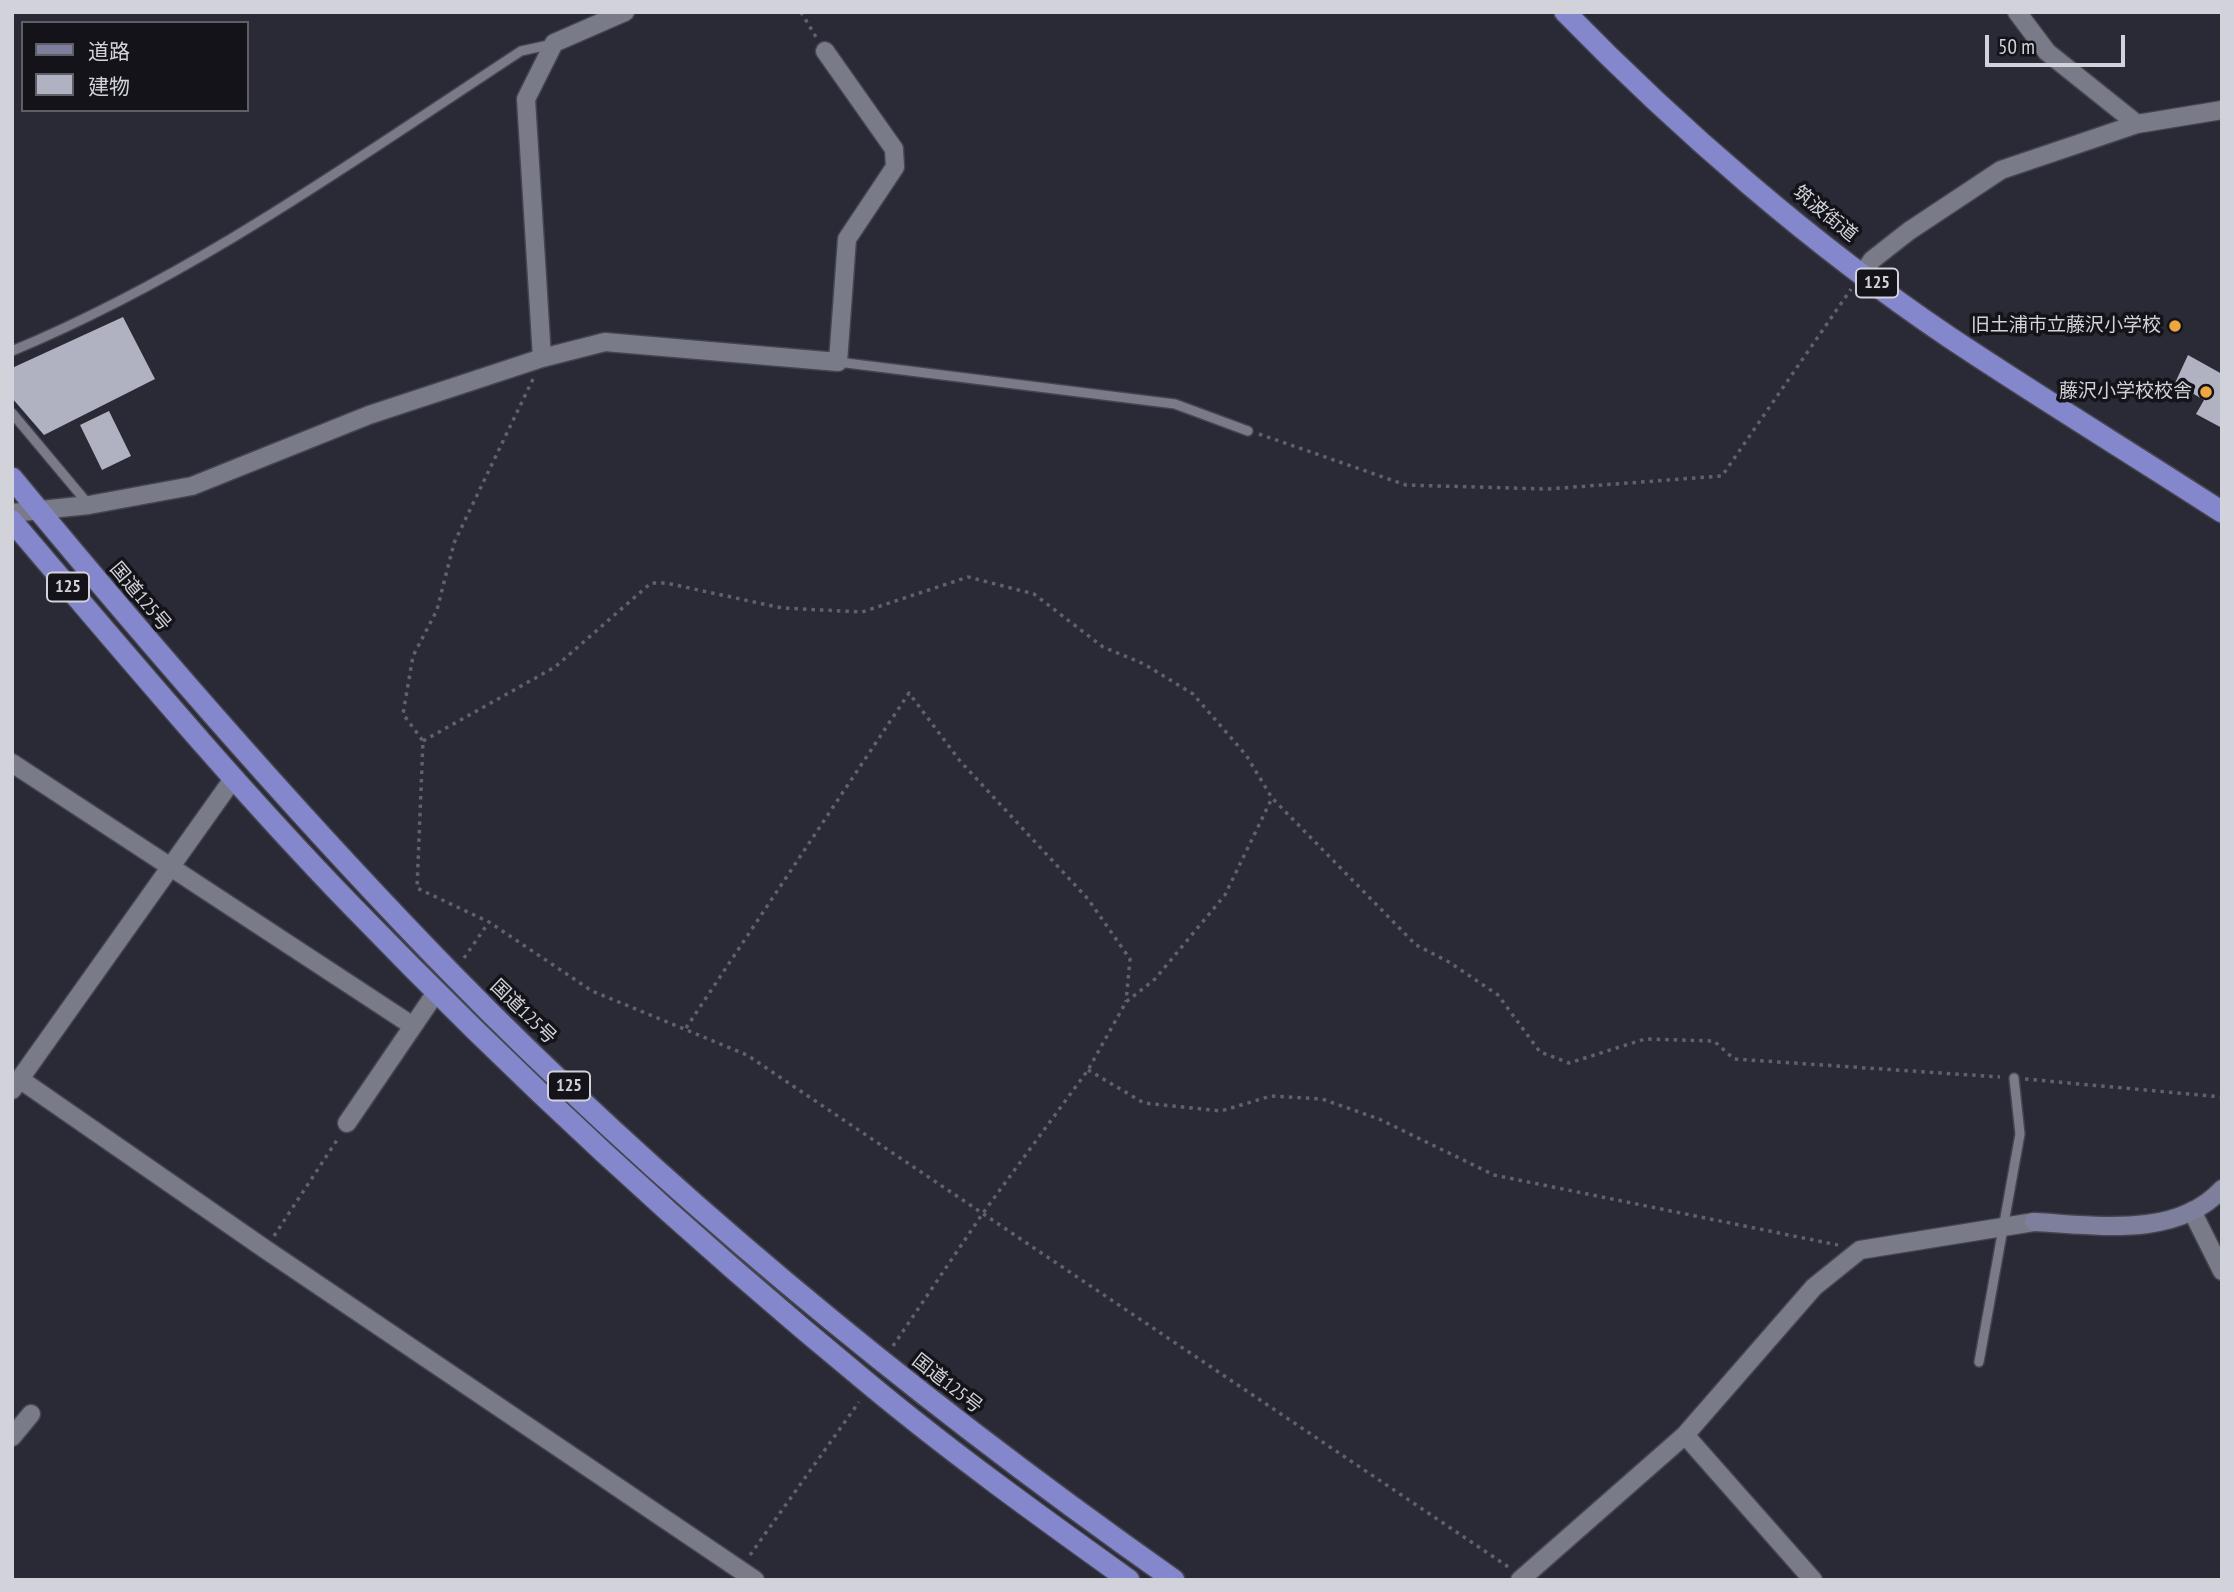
<!DOCTYPE html>
<html>
<head>
<meta charset="utf-8">
<style>
  body { margin:0 }
  #map { position:relative; width:2234px; height:1592px; overflow:hidden; background:#292a36; font-family:"PT Sans Narrow","Noto Sans JP",sans-serif }
  canvas { display:block }
  .frame { position:absolute; inset:0; border:14px solid #d2d3da; pointer-events:none }
  .legend { position:absolute; left:21px; top:21px; width:228px; height:91px; box-sizing:border-box; background:#131319; border:2px solid #5f6066; margin:0; padding:9px 12px; list-style:none; font-size:21px; color:#d2d3da }
  .legend li { display:flex; align-items:center; gap:14px; height:35px }
  .legend b { width:35px; border:2px solid #5f6066 }
  .scale { position:absolute; left:1985px; top:35px; width:140px; height:32px; box-sizing:border-box; border:4px solid #d2d3da; border-top:0; padding-left:9px; font-size:21px; line-height:24px; white-space:nowrap; color:#d2d3da; -webkit-text-stroke:5px #131319; paint-order:stroke }
</style>
</head>
<body>
<div id="map">
<canvas width="2234" height="1592"></canvas>
<div class="frame"></div>
<ul class="legend">
<li><b style="height:9px;background:#7d7f9d"></b>道路</li>
<li><b style="height:19px;background:#b1b2c1"></b>建物</li>
</ul>
<div class="scale">50 m</div>
</div>
<script>
const ctx = document.querySelector('canvas').getContext('2d');
ctx.lineJoin = 'round';
function fillPath(path, color) {
  ctx.fillStyle = color;
  ctx.fill(path, 'evenodd');
}
function stroke(path, color, width, dash) {
  ctx.strokeStyle = color;
  ctx.lineWidth = width;
  ctx.lineCap = dash ? 'butt' : 'round';
  ctx.setLineDash(dash || []);
  ctx.stroke(path);
}
function label(font, color, halo, rows, align = 'center') {
  ctx.font = font + ' "PT Sans Narrow","Noto Sans JP",sans-serif';
  ctx.lineWidth = 7;
  ctx.setLineDash([]);
  ctx.textBaseline = 'middle';
  ctx.strokeStyle = halo;
  ctx.fillStyle = color;
  for (const [text, x, y, turn = 0] of rows) {
    ctx.save();
    ctx.translate(x, y);
    ctx.rotate((+turn || 0) * Math.PI / 180);
    ctx.textAlign = isNaN(turn) ? turn : align;
    if (halo) ctx.strokeText(text, 0, 0);
    ctx.fillText(text, 0, 0);
    ctx.restore();
  }
}
fillPath(new Path2D(`
  M123,317L155,379L44,435L12,398V368Z
  M2188,355L2222,374V428L2196,414L2204,400L2175,383Z
  M109,411L131,456L102,470L80,425Z`), '#b1b2c1');
const lane = new Path2D(`
  M12,351C195,275 356,159 521,51L553,44
  M838,362L1175,404L1248,431
  M12,413L89,505
  M1979,1362L2020,1134L2014,1078`);
const street = new Path2D(`
  M2017,12L2047,52L2137,124
  M1863,273L1872,260L1909,231L2001,170L2137,124L2222,110
  M542,358L526,99L554,43L625,12
  M12,513L89,505L192,486L369,415L542,358L605,342L838,362L847,239L895,167L894,149L825,51
  M12,763L413,1026
  M21,1080L265,1249L755,1580
  M12,1090L233,779
  M347,1123L437,991
  M2192,1211L2222,1271
  M1685,1435L1813,1580
  M12,1437L31,1414
  M1520,1580L1685,1435L1814,1287L1860,1250L2034,1222`);
const secondary = new Path2D(`
  M2034,1222C2095,1225 2176,1239 2222,1189`);
const highway = new Path2D(`
  M1565,12C1679,129 1814,246 1949,337C2039,397 2131,453 2222,512
  M12,478C153,649 297,815 451,973C671,1198 917,1399 1174,1580
  M12,521C123,651 232,782 351,905C514,1074 688,1235 869,1384C952,1453 1041,1517 1129,1580`);
stroke(lane, '#44454e', 12);
stroke(street, '#44454e', 21);
stroke(secondary, '#44454e', 21);
stroke(highway, '#44454e', 24);
stroke(new Path2D(`
  M801,12L816,37
  M533,379L454,543L437,610L413,656L403,714L423,741L417,888L489,922L592,991L747,1055L1510,1568
  M1259,434L1406,485L1547,489L1722,476L1851,289
  M423,741L555,667L651,583H666L782,608L862,612L968,577L1034,594L1103,647L1144,664L1193,694L1246,755L1272,798L1416,945L1449,962L1498,995L1540,1052L1569,1063L1645,1039L1714,1041L1734,1059L2000,1077
  M464,958L489,922
  M686,1028L909,693L960,761L1088,899L1130,959L1126,1002
  M1088,1070L1144,1103L1221,1111L1271,1096L1322,1099L1379,1119L1494,1175L1838,1245
  M2025,1079L2222,1097
  M274,1236L339,1137
  M893,1346L983,1213L1088,1070L1126,1002L1155,979L1225,895L1272,798
  M750,1555L859,1402`), '#60616b', 3.5, [3.5, 5]);
stroke(lane, '#7a7b89', 9);
stroke(street, '#7a7b89', 18);
stroke(secondary, '#7d7f9d', 18);
stroke(highway, '#8587cd', 21);
for (const [x, y, r, color] of [
  [2175,326,7,"#f0a63e"],
  [2206,392,7,"#f0a63e"]
]) {
  const dot = new Path2D();
  dot.arc(x, y, r, 0, 2 * Math.PI);
  ctx.fillStyle = color;
  ctx.fill(dot);
  stroke(dot, '#131319', 2.5);
}
for (const [x, y, w] of [
  [1877,283,42],
  [68,587,42],
  [569,1086,42]
]) {
  const box = new Path2D();
  box.roundRect(x - w / 2, y - 14.5, w, 29, 5);
  ctx.fillStyle = '#131319';
  ctx.fill(box);
  stroke(box, '#d2d3da', 2);
}
label('bold 18px', '#d2d3da', null, [
  ["125",1877,283],
  ["125",68,587],
  ["125",569,1086]
]);
label('19px', '#d2d3da', '#131319', [
  ["筑波街道",1825,214,39],
  ["国道125号",140,597,50],
  ["国道125号",523,1012,44],
  ["国道125号",947,1384,38]
]);
label('19px', '#d2d3da', '#131319', [
  ["旧土浦市立藤沢小学校",2161,326],
  ["藤沢小学校校舎",2192,392]
], 'right');
</script>
</body>
</html>
